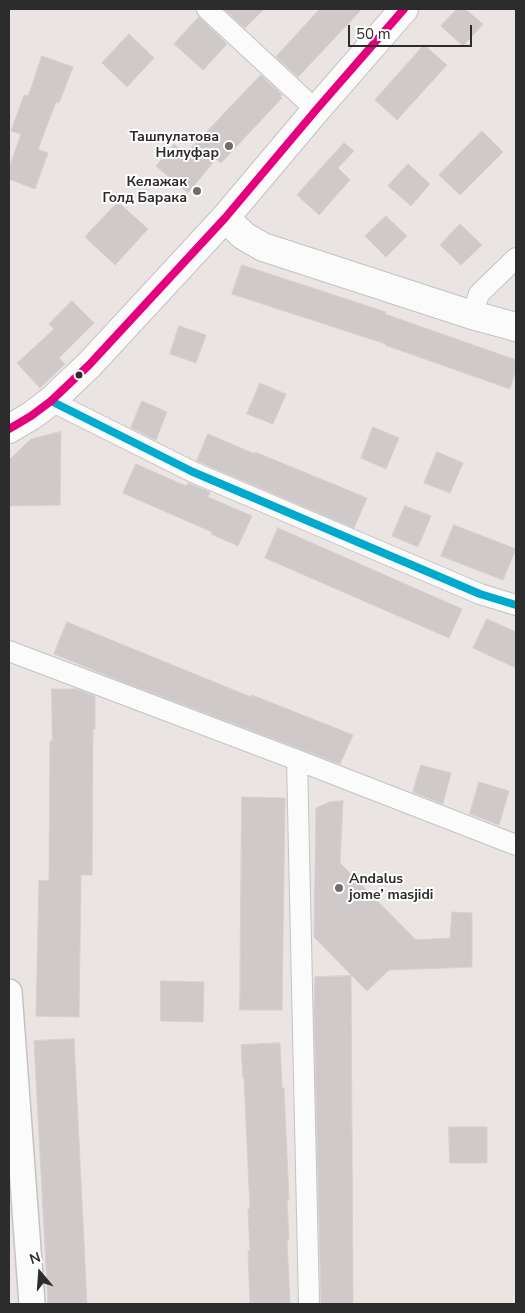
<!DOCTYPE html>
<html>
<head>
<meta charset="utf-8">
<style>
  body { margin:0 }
  #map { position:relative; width:525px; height:1313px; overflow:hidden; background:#eae4e2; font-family:"Nunito Sans",sans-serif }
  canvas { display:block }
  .frame { position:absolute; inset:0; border:10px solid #2c2c2c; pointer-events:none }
  .north { position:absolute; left:15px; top:1248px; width:50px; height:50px; -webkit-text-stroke:4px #fff; paint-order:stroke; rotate:342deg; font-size:14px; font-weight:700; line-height:20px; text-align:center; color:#2c2c2c }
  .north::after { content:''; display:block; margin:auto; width:18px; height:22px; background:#2c2c2c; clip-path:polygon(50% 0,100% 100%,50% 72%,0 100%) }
  .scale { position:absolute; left:348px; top:25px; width:124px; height:22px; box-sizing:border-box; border:2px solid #2c2c2c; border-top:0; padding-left:6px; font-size:15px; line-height:18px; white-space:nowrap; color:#2c2c2c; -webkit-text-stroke:4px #fff; paint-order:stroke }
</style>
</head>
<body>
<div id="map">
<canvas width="525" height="1313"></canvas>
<div class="frame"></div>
<div class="north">N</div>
<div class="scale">50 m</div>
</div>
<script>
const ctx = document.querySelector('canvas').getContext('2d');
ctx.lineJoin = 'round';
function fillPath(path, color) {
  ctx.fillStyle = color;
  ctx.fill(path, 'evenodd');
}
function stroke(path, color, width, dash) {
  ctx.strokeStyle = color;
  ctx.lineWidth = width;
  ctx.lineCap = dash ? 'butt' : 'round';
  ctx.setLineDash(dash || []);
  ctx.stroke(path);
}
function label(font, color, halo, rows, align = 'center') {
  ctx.font = font + ' "Nunito Sans",sans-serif';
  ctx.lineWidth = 4;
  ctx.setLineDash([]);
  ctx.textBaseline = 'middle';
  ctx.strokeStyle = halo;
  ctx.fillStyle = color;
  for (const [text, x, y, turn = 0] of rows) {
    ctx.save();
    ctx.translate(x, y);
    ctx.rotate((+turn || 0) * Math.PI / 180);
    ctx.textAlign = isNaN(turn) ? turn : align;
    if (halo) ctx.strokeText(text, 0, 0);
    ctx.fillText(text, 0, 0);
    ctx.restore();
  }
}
const building = new Path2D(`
  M224,9H264L245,28Z
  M320,9H362L298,77L276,57Z
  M457,9H465L483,24L463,46L441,26Z
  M199,17L227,44L203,70L174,44Z
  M129,34L154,58L127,87L102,63Z
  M424,45L447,65L397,120L375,100Z
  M42,56L73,67L59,103L56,102L38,149L48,153L35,189L9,179V168L21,134L11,131L24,95L28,96Z
  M261,75L282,95L280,96L282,98L221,163L216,159L188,193L156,166L174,144L185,154Z
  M482,131L503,152L460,195L439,175Z
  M344,143L354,151L338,168L350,180L319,215L297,195Z
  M408,164L430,184L411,206L388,186Z
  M118,202L148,229L115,265L85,237Z
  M386,216L407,236L386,257L365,236Z
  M460,224L482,245L461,265L440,245Z
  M242,265L386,312L385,314L516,360V369L510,389L385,345L386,344L232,294Z
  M72,301L94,323L59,358L65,364L40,388L17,363L54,329L49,324Z
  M179,326L206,335L196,363L170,354Z
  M260,383L286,394L273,424L247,414Z
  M142,401L167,412L156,440L131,428Z
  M373,427L399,438L386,469L361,458Z
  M61,432L60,505L9,506V460L31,439Z
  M208,434L255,454V452L367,498L354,528L197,461Z
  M437,452L463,463L450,493L424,483Z
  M136,464L181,484L187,486L188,483L210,492L208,497L252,516L238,546L211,534L212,532L123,493Z
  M405,506L431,516L418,547L392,536Z
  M454,525L516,549L503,580L441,556Z
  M278,528L462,609L449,638L265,558Z
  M487,619L516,632V668L473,648Z
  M67,622L251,697L252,695L353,735L340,764L113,678L54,654Z
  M52,689H76L95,696V729H93L92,875H81L79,1017L36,1016L39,880L49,881L50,741H52Z
  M421,765L451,773L443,804L413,792Z
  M479,782L509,791L499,825L470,814Z
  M242,797L285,798L282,1010H240Z
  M343,801L340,863L416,940L450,938L452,912L472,913V967L389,970L367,991L314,937L316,808L330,802Z
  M351,976L353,1304H321L314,1010L315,977Z
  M161,981L204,982L203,1022L161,1021Z
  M74,1039L87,1304H48L34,1041Z
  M280,1043L282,1088H284L289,1200H287L289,1240H287L290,1304H250L248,1251H250L248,1209H250L244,1078H243L241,1045Z
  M449,1127H487V1163H450Z`);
fillPath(building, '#cfcac9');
stroke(building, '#d5d0ce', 1);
const minor = new Path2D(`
  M207,9L316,110
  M472,315L479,294L516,258
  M51,401L193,472L480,594L516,605
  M9,651L297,760L516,845
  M297,760L309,1304`);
const tertiary = new Path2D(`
  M9,992L32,1304`);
const secondary = new Path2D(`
  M225,218L244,236L263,247L472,315L516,327
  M9,429L31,416L51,401L89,365L225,218L316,110L404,9`);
stroke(minor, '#c4c3c3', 22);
stroke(tertiary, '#c4c3c3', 28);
stroke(secondary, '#c4c3c3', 30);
stroke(minor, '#fcfbfb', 20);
stroke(tertiary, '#fcfbfb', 25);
stroke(secondary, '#fcfbfb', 28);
stroke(new Path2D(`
  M51,401L193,472L480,594L516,605`), '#00a9ce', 8);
stroke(new Path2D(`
  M9,429L31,416L51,401L89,365L225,218L316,110L404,9`), '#e5007d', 8);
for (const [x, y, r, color] of [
  [229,146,5,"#6e6c6c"],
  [197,191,5,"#6e6c6c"],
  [79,375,4.5,"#2c2c2c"],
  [339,888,5,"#6e6c6c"]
]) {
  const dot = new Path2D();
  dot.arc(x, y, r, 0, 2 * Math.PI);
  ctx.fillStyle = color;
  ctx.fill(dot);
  stroke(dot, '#fff', 2);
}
label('bold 14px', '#2c2c2c', '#fff', [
  ["Ташпулатова",219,138],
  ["Нилуфар",219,154],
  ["Келажак",187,183],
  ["Голд Барака",187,199],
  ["Andalus",349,880,"left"],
  ["jome’ masjidi",349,896,"left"]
], 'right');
</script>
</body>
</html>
